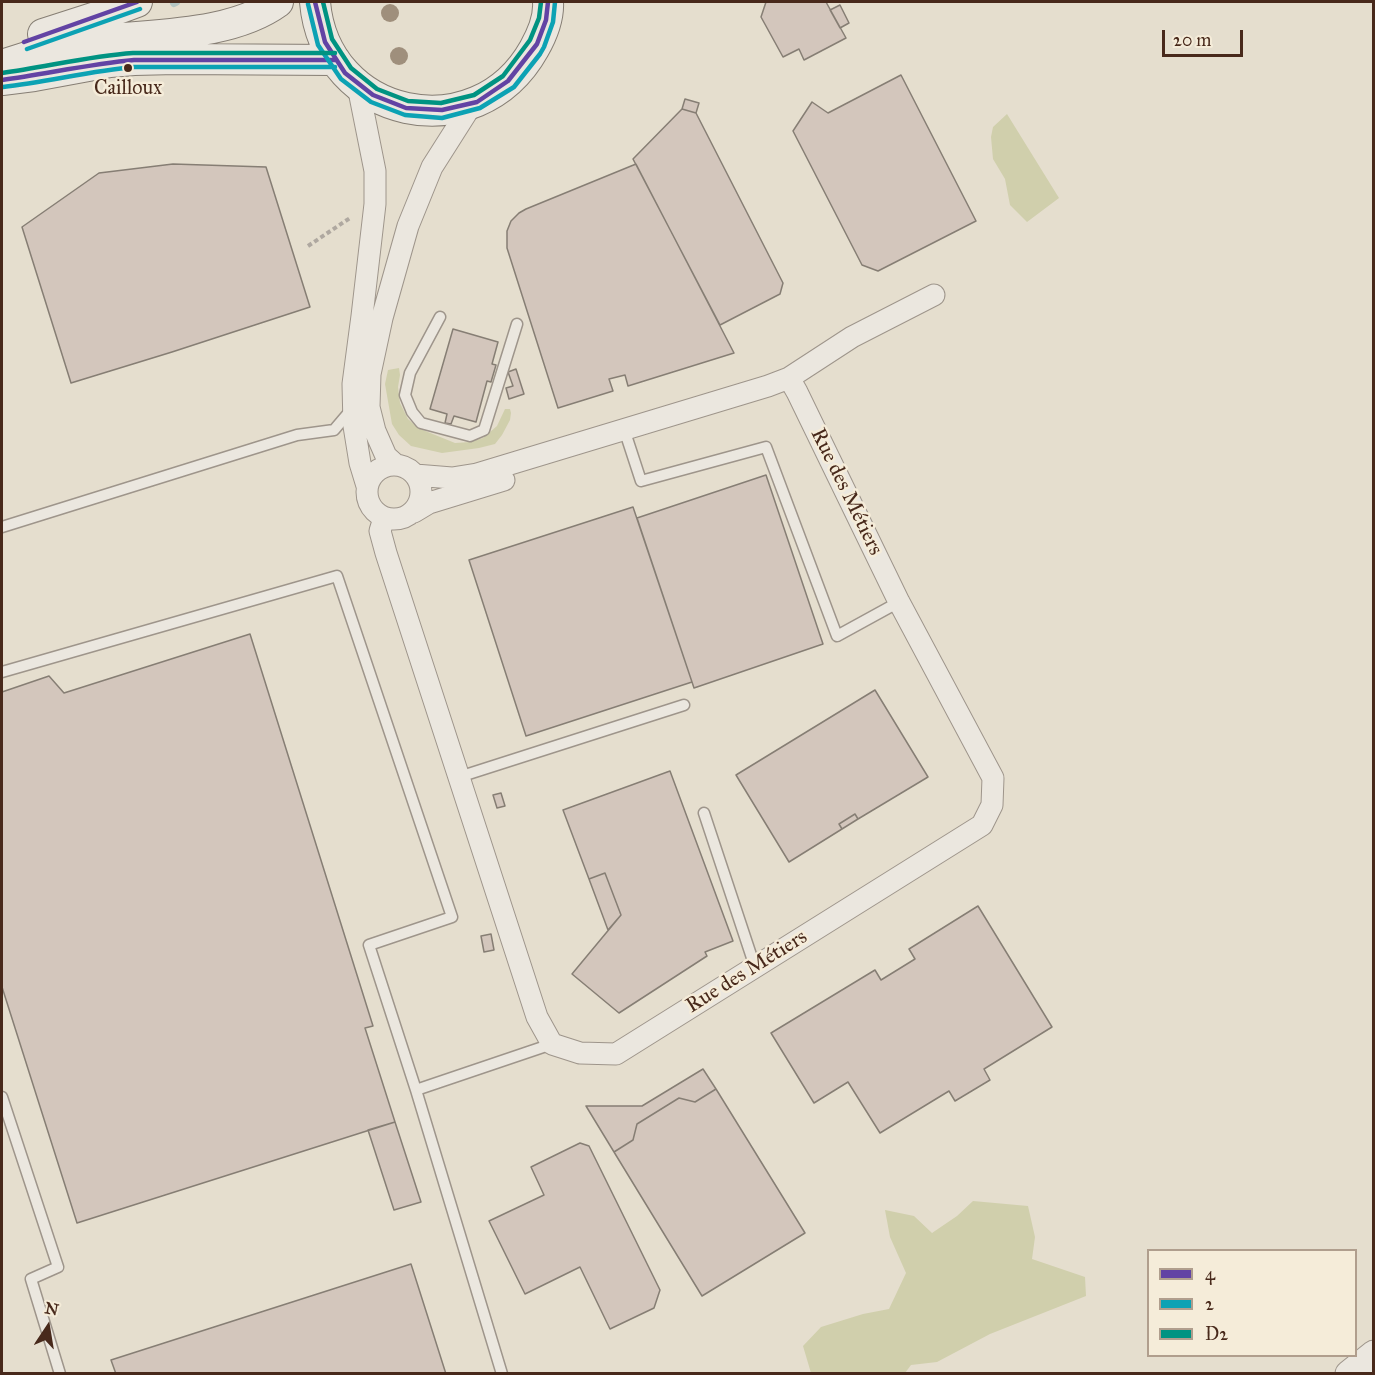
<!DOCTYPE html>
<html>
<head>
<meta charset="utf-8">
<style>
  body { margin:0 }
  #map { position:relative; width:1375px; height:1375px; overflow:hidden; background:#e5dece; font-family:"IM FELL Great Primer",serif }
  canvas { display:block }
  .frame { position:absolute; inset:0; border:3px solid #48291b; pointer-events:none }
  .legend { position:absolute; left:1147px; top:1249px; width:210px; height:108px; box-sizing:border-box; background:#f5ecd9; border:2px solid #b09e8d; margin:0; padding:8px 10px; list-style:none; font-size:18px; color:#48291b }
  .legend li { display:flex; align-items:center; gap:12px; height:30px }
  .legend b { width:30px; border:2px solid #b09e8d }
  .north { position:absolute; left:18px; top:1297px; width:60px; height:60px; -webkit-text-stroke:4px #f5ecd9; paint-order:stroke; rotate:12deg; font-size:16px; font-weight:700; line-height:24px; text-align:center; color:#48291b }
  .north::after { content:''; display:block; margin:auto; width:21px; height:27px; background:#48291b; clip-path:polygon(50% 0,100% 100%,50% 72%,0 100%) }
  .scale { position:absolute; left:1162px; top:30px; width:81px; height:27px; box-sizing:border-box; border:3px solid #48291b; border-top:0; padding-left:8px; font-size:18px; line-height:21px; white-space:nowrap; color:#48291b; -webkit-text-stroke:4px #f5ecd9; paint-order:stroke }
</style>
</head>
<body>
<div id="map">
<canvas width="1375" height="1375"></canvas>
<div class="frame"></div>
<ul class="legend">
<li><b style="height:8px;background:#6243a4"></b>4</li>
<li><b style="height:8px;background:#0ca2b4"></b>2</li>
<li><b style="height:8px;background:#009382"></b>D2</li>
</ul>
<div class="north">N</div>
<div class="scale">20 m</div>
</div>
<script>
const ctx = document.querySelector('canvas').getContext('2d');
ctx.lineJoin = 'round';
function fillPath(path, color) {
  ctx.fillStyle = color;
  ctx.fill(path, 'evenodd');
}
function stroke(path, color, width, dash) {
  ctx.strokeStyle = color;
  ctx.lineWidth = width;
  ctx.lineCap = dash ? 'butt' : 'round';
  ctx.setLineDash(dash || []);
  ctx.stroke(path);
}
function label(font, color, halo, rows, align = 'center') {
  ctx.font = font + ' "IM FELL Great Primer",serif';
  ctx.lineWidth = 5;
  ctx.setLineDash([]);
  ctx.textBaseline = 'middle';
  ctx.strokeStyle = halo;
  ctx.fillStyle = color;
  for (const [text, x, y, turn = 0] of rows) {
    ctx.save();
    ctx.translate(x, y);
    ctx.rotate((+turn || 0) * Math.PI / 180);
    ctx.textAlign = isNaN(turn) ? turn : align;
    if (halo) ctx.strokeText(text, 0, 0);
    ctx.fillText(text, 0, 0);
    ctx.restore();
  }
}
fillPath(new Path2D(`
  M1007,114L1059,198L1027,222L1010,205L1005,179L993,159L991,137L993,127Z
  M399,368L400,375L398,387L400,403L408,419L418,428L455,443L470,442L483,438L497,426L505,409H510L511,413L510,420L502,435L495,444L479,448L442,453L411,446L399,435L392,424L385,384L388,370Z
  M973,1201L1028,1206L1035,1237L1032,1259L1085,1277L1086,1296L990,1334L937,1362L911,1365L905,1373H811L803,1346L821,1327L863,1314L889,1309L906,1273L890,1237L885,1210L914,1216L932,1233L957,1216Z`), '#d0cfac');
stroke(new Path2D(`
  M174,3L176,2`), '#b4c6c3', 8);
const building = new Path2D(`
  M766,2H826L846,38L804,60L799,49L783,57L761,17Z
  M840,5L849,23L840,28L830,10Z
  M901,75L976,221L878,271L862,265L793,131L812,102L828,113Z
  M685,99L699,103L696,113L682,109Z
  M682,109L696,113L783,283L780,294L720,325L633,159Z
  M173,164L266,167L310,307L172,352L71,383L22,227L99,173Z
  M636,164L734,353L628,386L625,375L609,379L613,391L558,408L507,248V231L511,221L519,213L526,209Z
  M453,329L498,342L492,364L496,365L491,382L487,381L476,422L454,416L451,424L445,423L447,414L430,409Z
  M516,369L524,394L509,399L506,388L513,386L508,372Z
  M766,475L823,644L694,688L637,518Z
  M633,507L692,682L526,736L469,560Z
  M250,634L373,1026L365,1028L395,1122L77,1223L2,987V692L49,676L64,693Z
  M875,690L928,777L858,819L855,814L839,824L842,829L789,862L736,775Z
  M670,771L733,941L705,952L707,956L619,1013L572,974L621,915L605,873L589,879L563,810Z
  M501,793L505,806L497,808L493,795Z
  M855,814L858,819L842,829L839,824Z
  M605,873L621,915L608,930L589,879Z
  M978,906L1052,1027L984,1069L990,1080L955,1101L949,1091L880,1133L848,1082L814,1103L771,1033L875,970L881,980L915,959L909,949Z
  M491,934L494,950L484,952L481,936Z
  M703,1069L716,1089L695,1102L679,1098L637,1124L633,1140L614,1152L586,1106H642Z
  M716,1089L805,1233L702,1296L614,1152L633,1140L637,1124L679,1098L695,1102Z
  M395,1122L421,1202L394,1210L368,1130Z
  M580,1143L589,1146L660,1290L654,1308L610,1329L580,1267L525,1294L489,1221L544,1195L531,1167Z
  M411,1264L446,1374H116L111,1360Z`);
fillPath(building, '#d3c6bc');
stroke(building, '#867e74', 1.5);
const service = new Path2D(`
  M440,317L410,373L405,395L412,412L421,423L470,436L484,430L517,324
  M624,429L641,481L766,447L837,636L899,602
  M2,527L297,435L334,430L351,410
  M2,672L337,576L452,917L369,945L416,1090L502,1374
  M459,777L684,705
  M704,813L755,967
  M416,1090L552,1044
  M2,1097L58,1267L31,1279L60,1374`);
const minor = new Path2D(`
  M358,86L375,171V204L362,316L353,384L354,426L360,463L367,486
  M367 492a27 27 0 1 1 54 0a27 27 0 1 1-54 0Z
  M396,465L386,456L375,431L369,407L370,374L382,318L408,226L432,167L472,104
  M415,475L452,478L477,474L768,386L789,378L852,337L934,295
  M414,512L429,503L504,480
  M384,518L380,531L386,553L537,1017L552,1044L580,1053L616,1054L982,825L992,805L993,778L899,602L797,392L789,378`);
const tertiary = new Path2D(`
  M1349,1374L1374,1354`);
const secondary = new Path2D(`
  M315,2C325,119 476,152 534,49C542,35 549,17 548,2
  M43,34L99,16L137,2
  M2,67L5,64C30,56 56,47 81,43C142,33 227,39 278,2
  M2,80L34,76L110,62L134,60L176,59L335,60`);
stroke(service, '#9e958b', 13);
stroke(minor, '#9e958b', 23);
stroke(tertiary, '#9e958b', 29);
stroke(secondary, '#867e74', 32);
stroke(new Path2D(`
  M109,94L140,91
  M308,246L350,218`), '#afa8a0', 4, [4.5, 3]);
stroke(service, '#ebe7df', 10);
stroke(minor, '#ebe7df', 21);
stroke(tertiary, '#ebe7df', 27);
stroke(secondary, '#ebe7df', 30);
stroke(new Path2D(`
  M315,2L325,42L345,73L373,95L406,108L442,110L477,102L508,81L537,44L546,20L548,2
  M24,42L137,2
  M2,80C46,74 90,64 134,60H335`), '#6243a4', 4.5);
stroke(new Path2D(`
  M308,4L318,45L341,79L371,102L405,115L442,118L480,108L514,87L540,54L544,47L553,22L555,2
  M27,49L140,9
  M3,87C47,82 90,71 134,67H335`), '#0ca2b4', 4.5);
stroke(new Path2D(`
  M323,2L332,39L351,68L377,89L408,101L441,103L474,95L503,76L530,40L539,18L541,2
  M2,73C46,67 89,56 133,53H335`), '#009382', 4.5);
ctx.fillStyle = '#9f8f7c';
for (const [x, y] of [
  [390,13],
  [399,56]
]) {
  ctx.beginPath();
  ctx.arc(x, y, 9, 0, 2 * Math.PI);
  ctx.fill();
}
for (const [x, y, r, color] of [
  [128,68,5,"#48291b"]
]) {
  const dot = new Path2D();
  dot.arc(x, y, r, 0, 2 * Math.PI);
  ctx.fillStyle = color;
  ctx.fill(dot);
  stroke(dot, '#f5ecd9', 2);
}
label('20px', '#48291b', '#f5ecd9', [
  ["Cailloux",128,89]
]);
label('21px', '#48291b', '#f5ecd9', [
  ["Rue des Métiers",846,492,64],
  ["Rue des Métiers",747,972,-32]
]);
</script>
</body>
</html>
